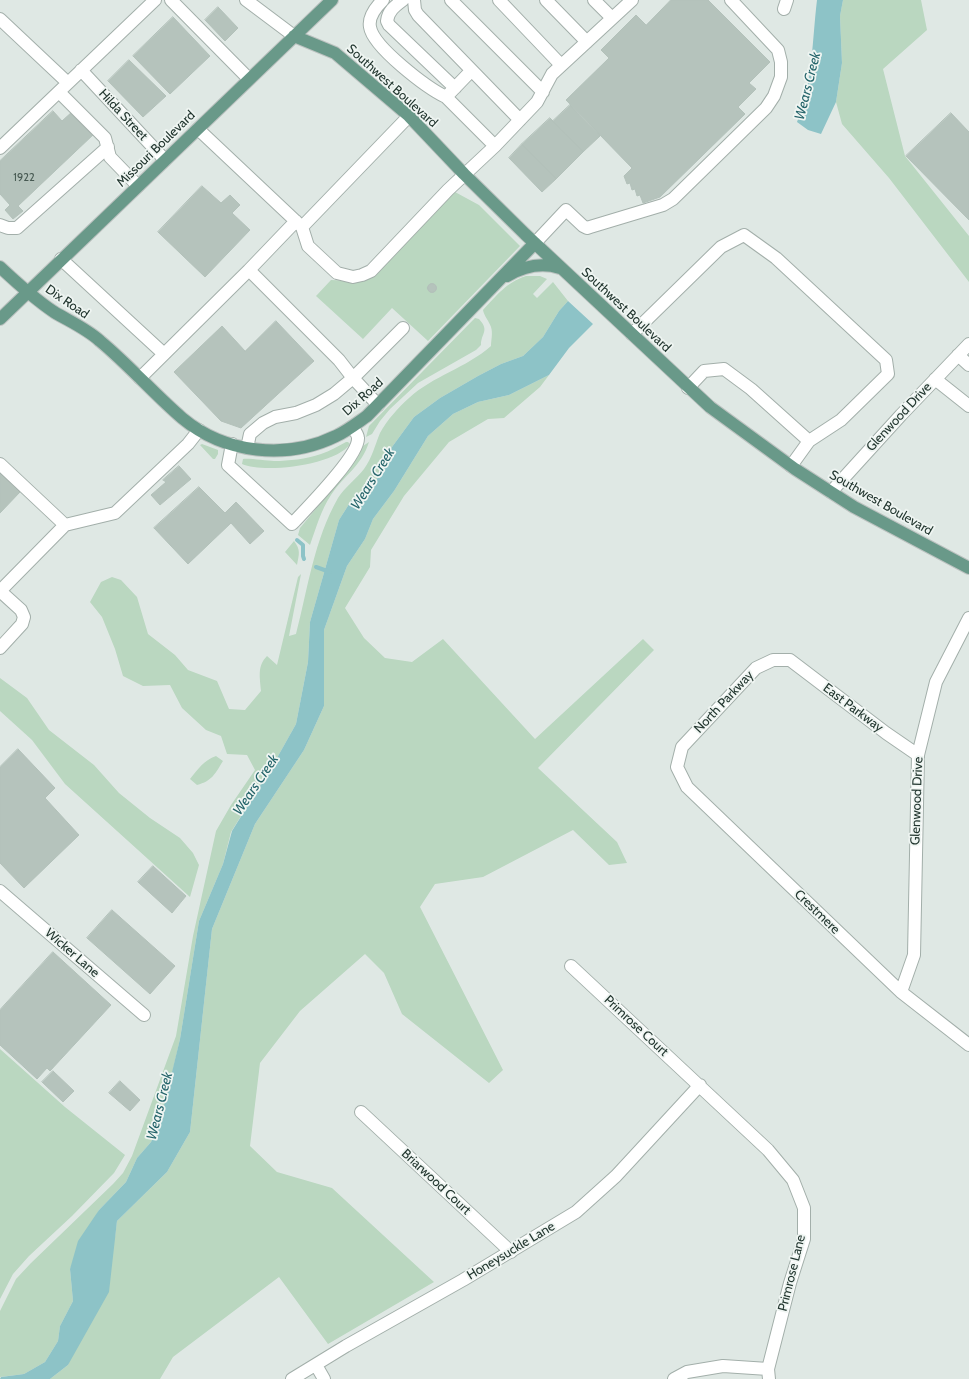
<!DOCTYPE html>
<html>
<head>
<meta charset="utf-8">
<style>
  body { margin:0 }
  canvas { display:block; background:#dfe8e4 }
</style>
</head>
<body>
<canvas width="969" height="1379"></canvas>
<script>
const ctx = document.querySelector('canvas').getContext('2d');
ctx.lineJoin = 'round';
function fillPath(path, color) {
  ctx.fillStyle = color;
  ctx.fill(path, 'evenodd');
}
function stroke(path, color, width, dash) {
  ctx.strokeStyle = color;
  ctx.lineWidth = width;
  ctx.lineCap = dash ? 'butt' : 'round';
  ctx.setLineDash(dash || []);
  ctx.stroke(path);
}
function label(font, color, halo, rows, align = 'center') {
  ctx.font = font + ' Cabin,sans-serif';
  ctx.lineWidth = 3.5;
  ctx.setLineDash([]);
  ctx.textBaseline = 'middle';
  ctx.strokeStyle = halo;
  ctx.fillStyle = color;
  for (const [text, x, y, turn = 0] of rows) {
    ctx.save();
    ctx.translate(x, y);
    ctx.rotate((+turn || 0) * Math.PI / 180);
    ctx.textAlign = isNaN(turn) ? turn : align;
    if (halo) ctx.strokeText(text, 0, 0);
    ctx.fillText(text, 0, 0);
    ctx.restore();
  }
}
fillPath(new Path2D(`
  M843,0H921L927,30L883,69L905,156L969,236V282L889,178L842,124L836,102L842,63L840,16Z
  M455,192L479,205L520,246L428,341L392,308L363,339L316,296L331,280L355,281Z
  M526,276H540L547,279L533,294L537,298L553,282L568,301L559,311L543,337L523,356L501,364L478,376L440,398L414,417L392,447L377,479L367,491L351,501L339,520L310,622L308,662L296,724L273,765L231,832L223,864L199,921L180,1039L160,1126L151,1142L137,1158L126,1182L99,1210L70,1269L73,1301L60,1326L58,1341L45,1362L24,1374L0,1377V1311L16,1279L31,1263L113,1184L123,1173L132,1156L176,1036L193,936L216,831L231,805L255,770L247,755L227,754L221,736L206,730L182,708L170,685L143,686L123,676L115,649L102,617L90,602L101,582L112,577L121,580L137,597L148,634L175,655L188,670L217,681L229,709L245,710L261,691C260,677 257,666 267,656L277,665L298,577L301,574L289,636L296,634C308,588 314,540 338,498C345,487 356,479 364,469C372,458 375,445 380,433C387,420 398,408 409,398C433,376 466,368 491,346C491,341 493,333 491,327C489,321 484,316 483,310C498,294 506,283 526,276Z
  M475,318L479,319C490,331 481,333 481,345L476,350L418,383L390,409L380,421L372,434L366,437L369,426Z
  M549,375L540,387L504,418L488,419L449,442L404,496L371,550L370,567L345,608L364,638L385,658L412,662L443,639L535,739L643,639L654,650L538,768L617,842L627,863L609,865L573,830L483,877L435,884L420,907L503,1070L489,1083L402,1014L384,973L365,954L300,1011L260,1063L250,1146L277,1172L332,1188L434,1282L328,1344L279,1277L173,1357L160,1379H50L68,1365L115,1237L117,1221L167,1172L190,1132L212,929L255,824L304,750L324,706V630L347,566L365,539L373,519L394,491L428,436L453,414L478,402L509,395Z
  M346,442H348L350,444C336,465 264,474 242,464L243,459C249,458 267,461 274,461C289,461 306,459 321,454C330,451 338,446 346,442Z
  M369,442C361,467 344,475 331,495C321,510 316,528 310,545L298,535L300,528L352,465L359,455L363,446Z
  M202,444L218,450V454L215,459H213L200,445Z
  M294,541C301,550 299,554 297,565L285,552Z
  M0,678L27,698L49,730L94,765L119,793L150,818L180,838L193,853L199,865L190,897L65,784L32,740L0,711Z
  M216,756L223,761C215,774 212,781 197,785L190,779C198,769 204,760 216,756Z
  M0,1049L65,1107L125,1155L114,1173L72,1216L29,1256L13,1274L0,1299Z`), '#bad7c0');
fillPath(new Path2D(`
  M817,0H843L840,16L842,63L836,102L821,134L808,130L797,122C813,83 812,41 817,0Z
  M568,301L593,324L569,348L549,375L509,395L478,402L453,414L428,436L394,491L373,519L365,539L347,566L324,630V706L304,750L255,824L212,929L190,1132L167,1172L117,1221L109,1292L68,1365L50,1379H0L1,1377L24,1374L45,1362L58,1341L60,1326L73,1301L70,1269L78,1241L99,1210L126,1182L137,1158L151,1142L159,1126L180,1039L199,921L223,864L232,831L273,765L296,724L308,662L310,622L339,520L351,501L367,491L377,479L392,447L414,417L440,398L478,376L501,364L523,356L543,337L559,311Z`), '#8dc3c7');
stroke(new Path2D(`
  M297,540L303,545V556L304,559
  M316,567L330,572`), '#8dc3c7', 4);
const building = new Path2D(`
  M671,0H708L770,62L749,83L756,89L738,107L745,114L660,197L643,203L640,195L637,196L635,189L632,190L630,183L627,184L624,176L632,168L566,100L609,58L601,50L636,15L646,25Z
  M218,7L238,28L225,41L205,20Z
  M173,17L210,56L170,94L133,56Z
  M129,60L166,96L143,117L108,81Z
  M570,105L600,136L583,152L553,121Z
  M53,111L62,121L73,111L94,134L18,206L23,211L13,219L5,210L10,205L0,194V161Z
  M951,113L969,132V220L906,156Z
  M550,118L583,152L556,179L522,144Z
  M522,144L556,179L542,192L509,158Z
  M202,186L221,203L230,195L240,205L232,213L250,230L205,277L158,232Z
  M427.5 288a4.5 4.5 0 1 1 9 0a4.5 4.5 0 1 1-9 0Z
  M276,321L314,361L241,428L221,421L174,372L222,326L245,351Z
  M179,466L191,479L160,505L151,495L166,482L163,480Z
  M0,473L20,492L0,513Z
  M199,487L225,513L236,502L264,531L250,544L231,523L188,564L154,528Z
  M18,749L55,788L45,798L79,835L24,888L0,863V767Z
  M153,866L186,896L172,913L138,882Z
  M112,910L175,966L150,994L87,938Z
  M53,952L111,1005L50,1071L47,1068L37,1079L0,1045V1010Z
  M53,1071L74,1091L63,1102L42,1082Z
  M120,1081L140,1100L130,1111L109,1093Z`);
fillPath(building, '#b5c3bc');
stroke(building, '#b3c1ba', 1);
const minor = new Path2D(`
  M171,0L249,79
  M246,0L294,36
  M383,0C377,6 368,17 370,27C373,47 427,88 446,97
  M403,0C395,6 388,11 387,21L389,25L455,88
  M414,0L415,10L418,15L520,120
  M451,0L543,92
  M499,0L561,65
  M546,0L587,42
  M594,0L612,18
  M784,9L787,0
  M0,19L68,83
  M81,70L165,160
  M471,71L446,97L495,146
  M59,92L105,138L110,157L138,186
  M198,129L302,227L308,246L337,273L353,277L362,275L371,271L448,190L495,146L537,102L552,74L632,0
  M0,148L155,0
  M0,225L8,228H17L108,147
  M302,227L409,116
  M535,243L566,210L583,226L587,228L590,227L663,205L673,199L766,108L774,96L781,77V62L778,50L731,0
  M61,259L164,354
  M249,270L296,221
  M632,334L721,247L744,235L776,258L886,360L888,374L841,420L809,441L791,466
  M958,355L969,365
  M140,378L249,270L339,360L353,378L378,405
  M935,379L969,406
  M688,388L704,371L724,369L751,389L809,441
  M232,444L228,465L292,524C306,509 359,456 358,438C358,434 354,430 352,427
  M247,448L250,434L263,423L275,417L296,413L316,405L334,394L353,378L403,328
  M0,464L65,525
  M831,492L901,415L969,344
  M0,591L65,525L115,513L188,444L199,430
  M0,591L21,610L24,617L22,624L0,648
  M918,755L886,733L790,660H773L756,668L682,747L677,767L687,787L901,992L969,1045
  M0,891L144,1015
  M571,966L768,1150L793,1180L804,1208V1239L790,1283L768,1369L769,1379
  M901,992L914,955L918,755L936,682L969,618
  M361,1112L511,1252
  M316,1365L324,1379
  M292,1379L346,1346L463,1280L576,1212L616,1176L700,1085
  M674,1379L687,1372L723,1366L768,1369`);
const major = new Path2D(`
  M294,36L335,53L409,116L464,174L525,234L710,407L795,469L854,507L969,568
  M0,267C17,283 35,299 54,312C69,321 87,329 100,341C129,365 154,394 182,418C225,454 287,460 336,436C347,431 357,423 367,416L535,243
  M507,276C524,266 541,262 560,268
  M0,319L332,0`);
stroke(minor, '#a3afaa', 14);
stroke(major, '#bdc3c1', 14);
stroke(minor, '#fff', 12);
stroke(major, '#699989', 12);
label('11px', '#475952', null, [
  ["1922",24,178]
]);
label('13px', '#22362f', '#eff5f2', [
  ["Southwest Boulevard",392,86,42],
  ["Hilda Street",123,115,47],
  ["Missouri Boulevard",156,149,-44],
  ["Dix Road",67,302,34],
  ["Southwest Boulevard",626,310,43],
  ["Dix Road",363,397,-42],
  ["Glenwood Drive",899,417,-47],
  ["Southwest Boulevard",881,503,30],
  ["North Parkway",724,702,-47],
  ["East Parkway",853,708,37],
  ["Glenwood Drive",917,801,-88],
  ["Crestmere",817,912,44],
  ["Wicker Lane",72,953,41],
  ["Primrose Court",636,1026,43],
  ["Briarwood Court",436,1182,43],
  ["Honeysuckle Lane",511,1251,-31],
  ["Primrose Lane",792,1273,-76]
]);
label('italic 14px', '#24646a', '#eff5f2', [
  ["Wears Creek",808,86,-76],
  ["Wears Creek",373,479,-58],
  ["Wears Creek",256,785,-56],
  ["Wears Creek",160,1106,-76]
]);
</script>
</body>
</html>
